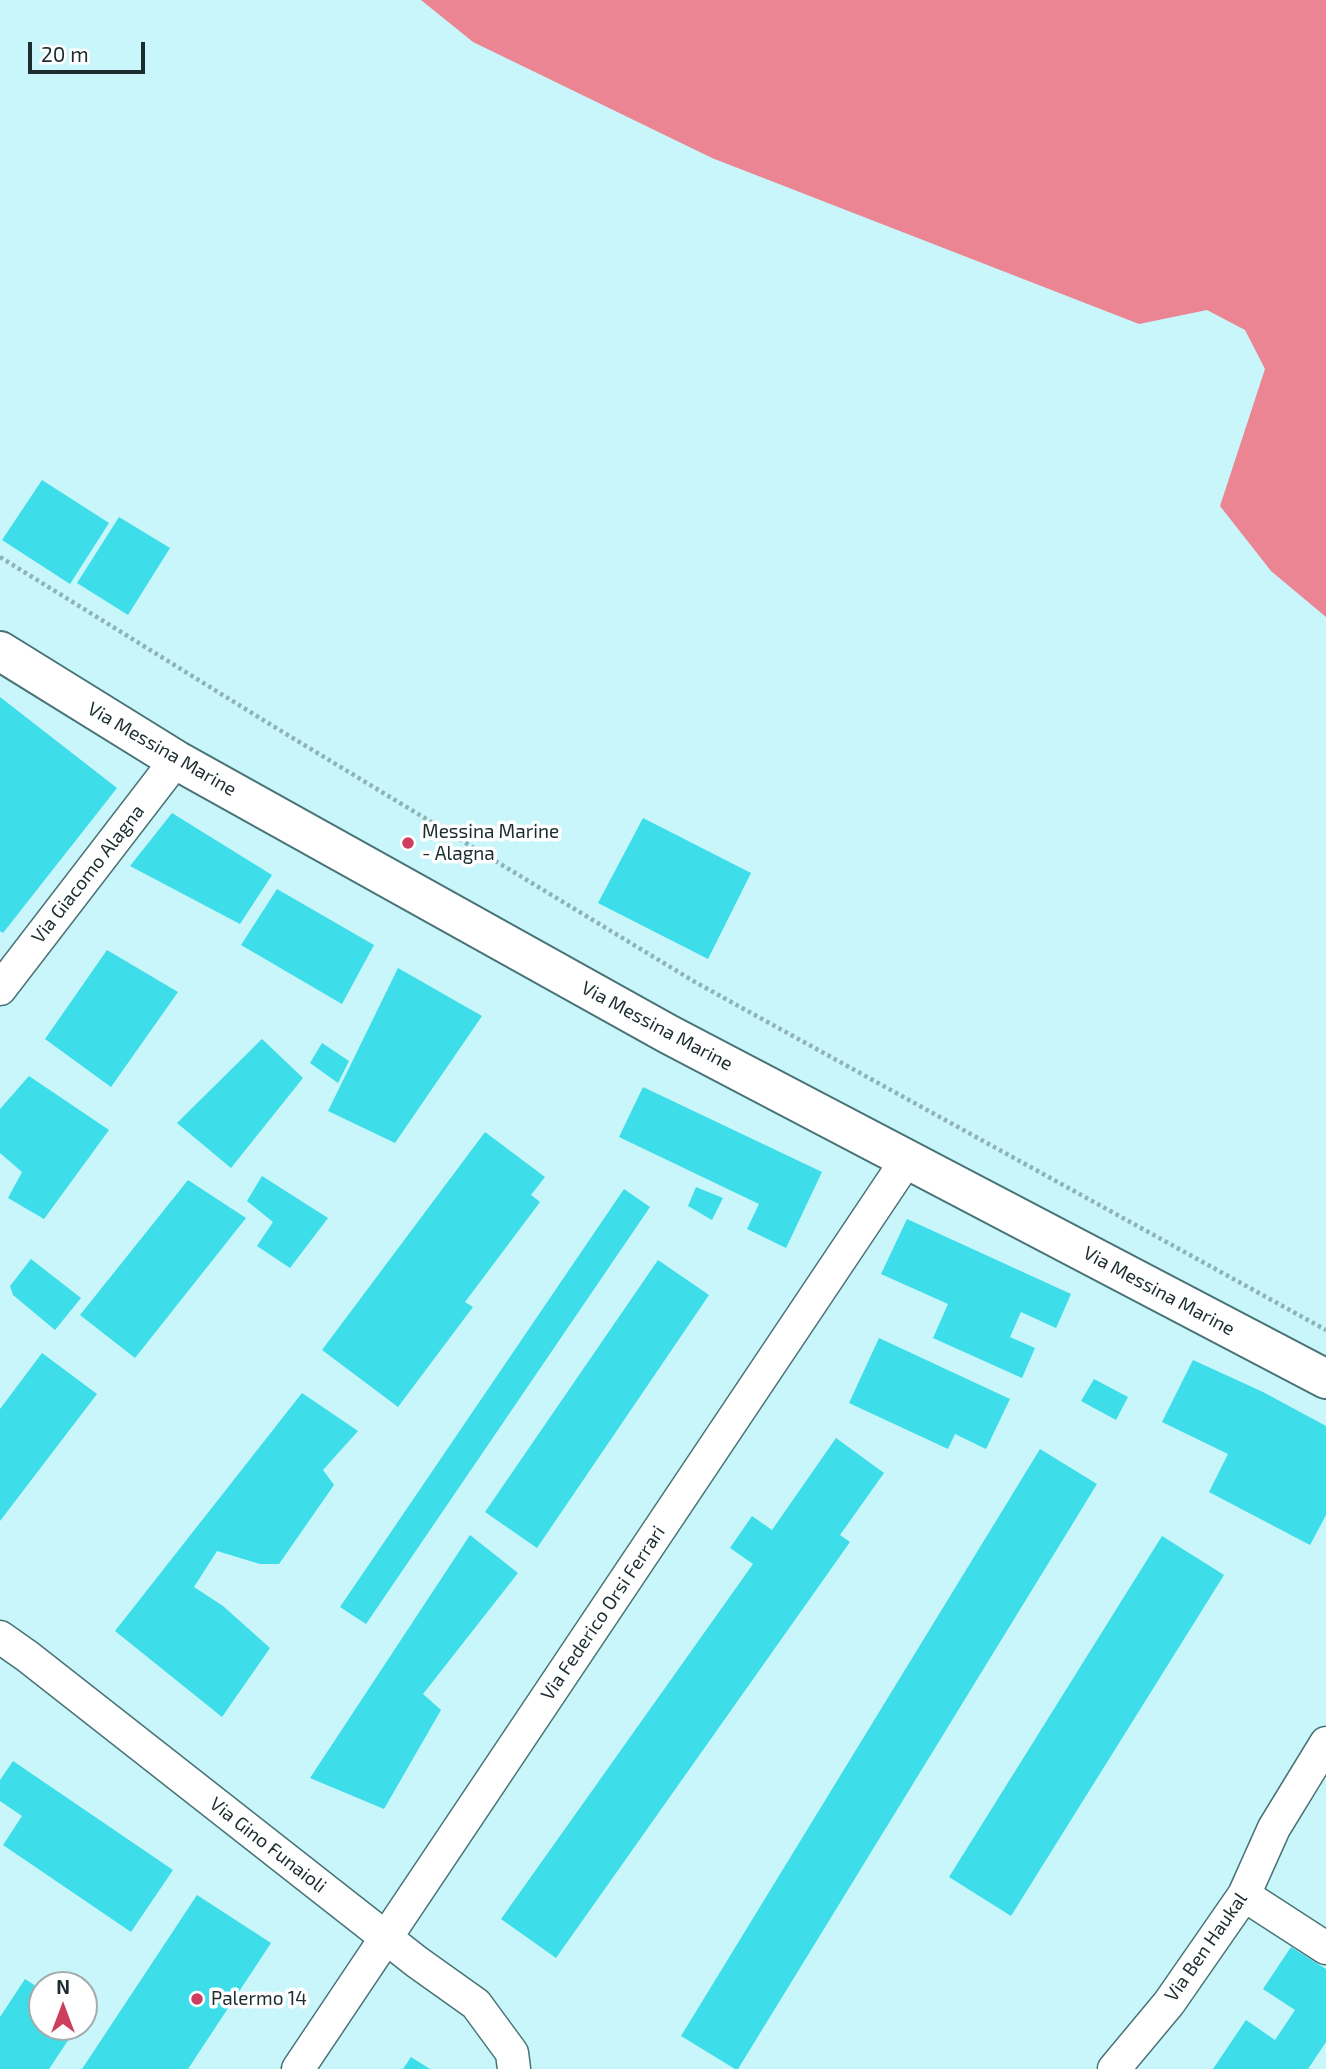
<!DOCTYPE html>
<html>
<head>
<meta charset="utf-8">
<style>
  body { margin:0 }
  #map { position:relative; width:1326px; height:2069px; overflow:hidden; background:#c8f6fa; font-family:"Exo 2",sans-serif }
  canvas { display:block }
  .north { position:absolute; left:28px; top:1971px; width:70px; height:70px; box-sizing:border-box; background:#fff; border:2px solid #a4abac; border-radius:50%; rotate:0deg; font-size:19px; font-weight:700; line-height:28px; text-align:center; color:#1c2d2f }
  .north::after { content:''; display:block; margin:auto; width:24px; height:32px; background:#ce3e5e; clip-path:polygon(50% 0,100% 100%,50% 72%,0 100%) }
  .scale { position:absolute; left:28px; top:42px; width:117px; height:32px; box-sizing:border-box; border:4px solid #1c2d2f; border-top:0; padding-left:9px; font-size:21px; line-height:24px; white-space:nowrap; color:#1c2d2f; -webkit-text-stroke:5px #fff; paint-order:stroke }
</style>
</head>
<body>
<div id="map">
<canvas width="1326" height="2069"></canvas>
<div class="north">N</div>
<div class="scale">20 m</div>
</div>
<script>
const ctx = document.querySelector('canvas').getContext('2d');
ctx.lineJoin = 'round';
function fillPath(path, color) {
  ctx.fillStyle = color;
  ctx.fill(path, 'evenodd');
}
function stroke(path, color, width, dash) {
  ctx.strokeStyle = color;
  ctx.lineWidth = width;
  ctx.lineCap = dash ? 'butt' : 'round';
  ctx.setLineDash(dash || []);
  ctx.stroke(path);
}
function label(font, color, halo, rows, align = 'center') {
  ctx.font = font + ' "Exo 2",sans-serif';
  ctx.lineWidth = 7;
  ctx.setLineDash([]);
  ctx.textBaseline = 'middle';
  ctx.strokeStyle = halo;
  ctx.fillStyle = color;
  for (const [text, x, y, turn = 0] of rows) {
    ctx.save();
    ctx.translate(x, y);
    ctx.rotate((+turn || 0) * Math.PI / 180);
    ctx.textAlign = isNaN(turn) ? turn : align;
    if (halo) ctx.strokeText(text, 0, 0);
    ctx.fillText(text, 0, 0);
    ctx.restore();
  }
}
fillPath(new Path2D(`
  M421,0H1326V617L1271,571L1220,506L1265,369L1245,330L1207,310L1139,324L712,158L473,42Z`), '#ec8593');
fillPath(new Path2D(`
  M42,480L109,523L70,584L2,540Z
  M119,517L170,548L128,615L77,583Z
  M0,697L117,788L3,933L0,931Z
  M172,813L272,875L240,924L130,866Z
  M643,818L751,873L708,959L598,903Z
  M277,889L374,945L342,1004L241,945Z
  M107,950L178,992L111,1087L45,1039Z
  M398,968L482,1016L395,1143L328,1111Z
  M262,1039L303,1078L231,1168L177,1123Z
  M322,1043L349,1061L338,1083L310,1063Z
  M29,1076L109,1130L44,1219L8,1198L22,1172L0,1153V1109Z
  M643,1087L822,1172L786,1248L747,1229L759,1204L619,1137Z
  M485,1132L545,1177L531,1195L540,1202L465,1302L473,1307L398,1407L322,1350Z
  M262,1176L328,1218L290,1268L257,1246L273,1222L247,1201Z
  M188,1180L246,1218L135,1358L80,1315Z
  M696,1187L723,1198L712,1220L688,1206Z
  M624,1189L650,1207L366,1624L340,1607Z
  M907,1219L1071,1294L1056,1328L1021,1312L1010,1337L1035,1348L1022,1378L933,1338L948,1304L881,1274Z
  M31,1259L81,1298L55,1330L13,1295L10,1286Z
  M658,1260L709,1295L537,1548L485,1512Z
  M879,1338L1010,1399L986,1449L955,1434L948,1449L849,1403Z
  M42,1353L97,1394L0,1521V1409Z
  M1193,1360L1263,1392L1326,1426V1515L1310,1545L1209,1492L1228,1454L1162,1422Z
  M1094,1379L1128,1397L1116,1420L1081,1401Z
  M302,1393L358,1431L323,1470L334,1485L279,1564H260L217,1551L194,1587L223,1606L270,1648L222,1717L115,1631Z
  M836,1438L884,1473L840,1535L850,1542L556,1958L501,1919L753,1564L730,1548L752,1516L772,1530Z
  M1040,1449L1097,1484L738,2069H735L681,2036Z
  M470,1535L518,1573L423,1694L441,1710L384,1809L310,1778Z
  M1162,1536L1224,1575L1011,1916L949,1877Z
  M13,1761L173,1870L131,1932L3,1845L22,1816L0,1801V1780Z
  M197,1895L271,1943L188,2069H82Z
  M1291,1947L1326,1969V2042L1308,2069H1213L1246,2020L1275,2040L1295,2010L1263,1989Z
  M25,1979L42,1990V2027H77L49,2069H0V2017Z
  M411,2057L430,2069H403Z`), '#3ddde9');
const minor = new Path2D(`
  M0,989L176,760
  M0,1637L27,1656L417,1962L476,2004L512,2053L514,2069
  M1244,1895L1326,1948
  M298,2069L908,1158
  M1114,2069L1169,2003L1244,1895L1274,1828L1326,1743`);
const secondary = new Path2D(`
  M0,651L176,760L668,1034L1326,1379`);
stroke(minor, '#497376', 35);
stroke(secondary, '#497376', 42);
stroke(new Path2D(`
  M0,557L268,723L695,982L1326,1330`), '#8eb2b5', 4.5, [3.5, 3.5]);
stroke(minor, '#fff', 32);
stroke(secondary, '#fff', 38);
for (const [x, y, r, color] of [
  [408,843,7,"#ce3e5e"],
  [197,1999,7,"#ce3e5e"]
]) {
  const dot = new Path2D();
  dot.arc(x, y, r, 0, 2 * Math.PI);
  ctx.fillStyle = color;
  ctx.fill(dot);
  stroke(dot, '#fff', 2.5);
}
label('19px', '#1c2d2f', '#fff', [
  ["Via Messina Marine",162,749,30],
  ["Via Giacomo Alagna",88,874,-52],
  ["Via Messina Marine",657,1026,28],
  ["Via Messina Marine",1159,1291,28],
  ["Via Federico Orsi Ferrari",603,1613,-56],
  ["Via Gino Funaioli",268,1845,38],
  ["Via Ben Haukal",1206,1947,-55]
]);
label('19px', '#1c2d2f', '#fff', [
  ["Messina Marine",422,832],
  ["- Alagna",422,854],
  ["Palermo 14",211,1999]
], 'left');
</script>
</body>
</html>
